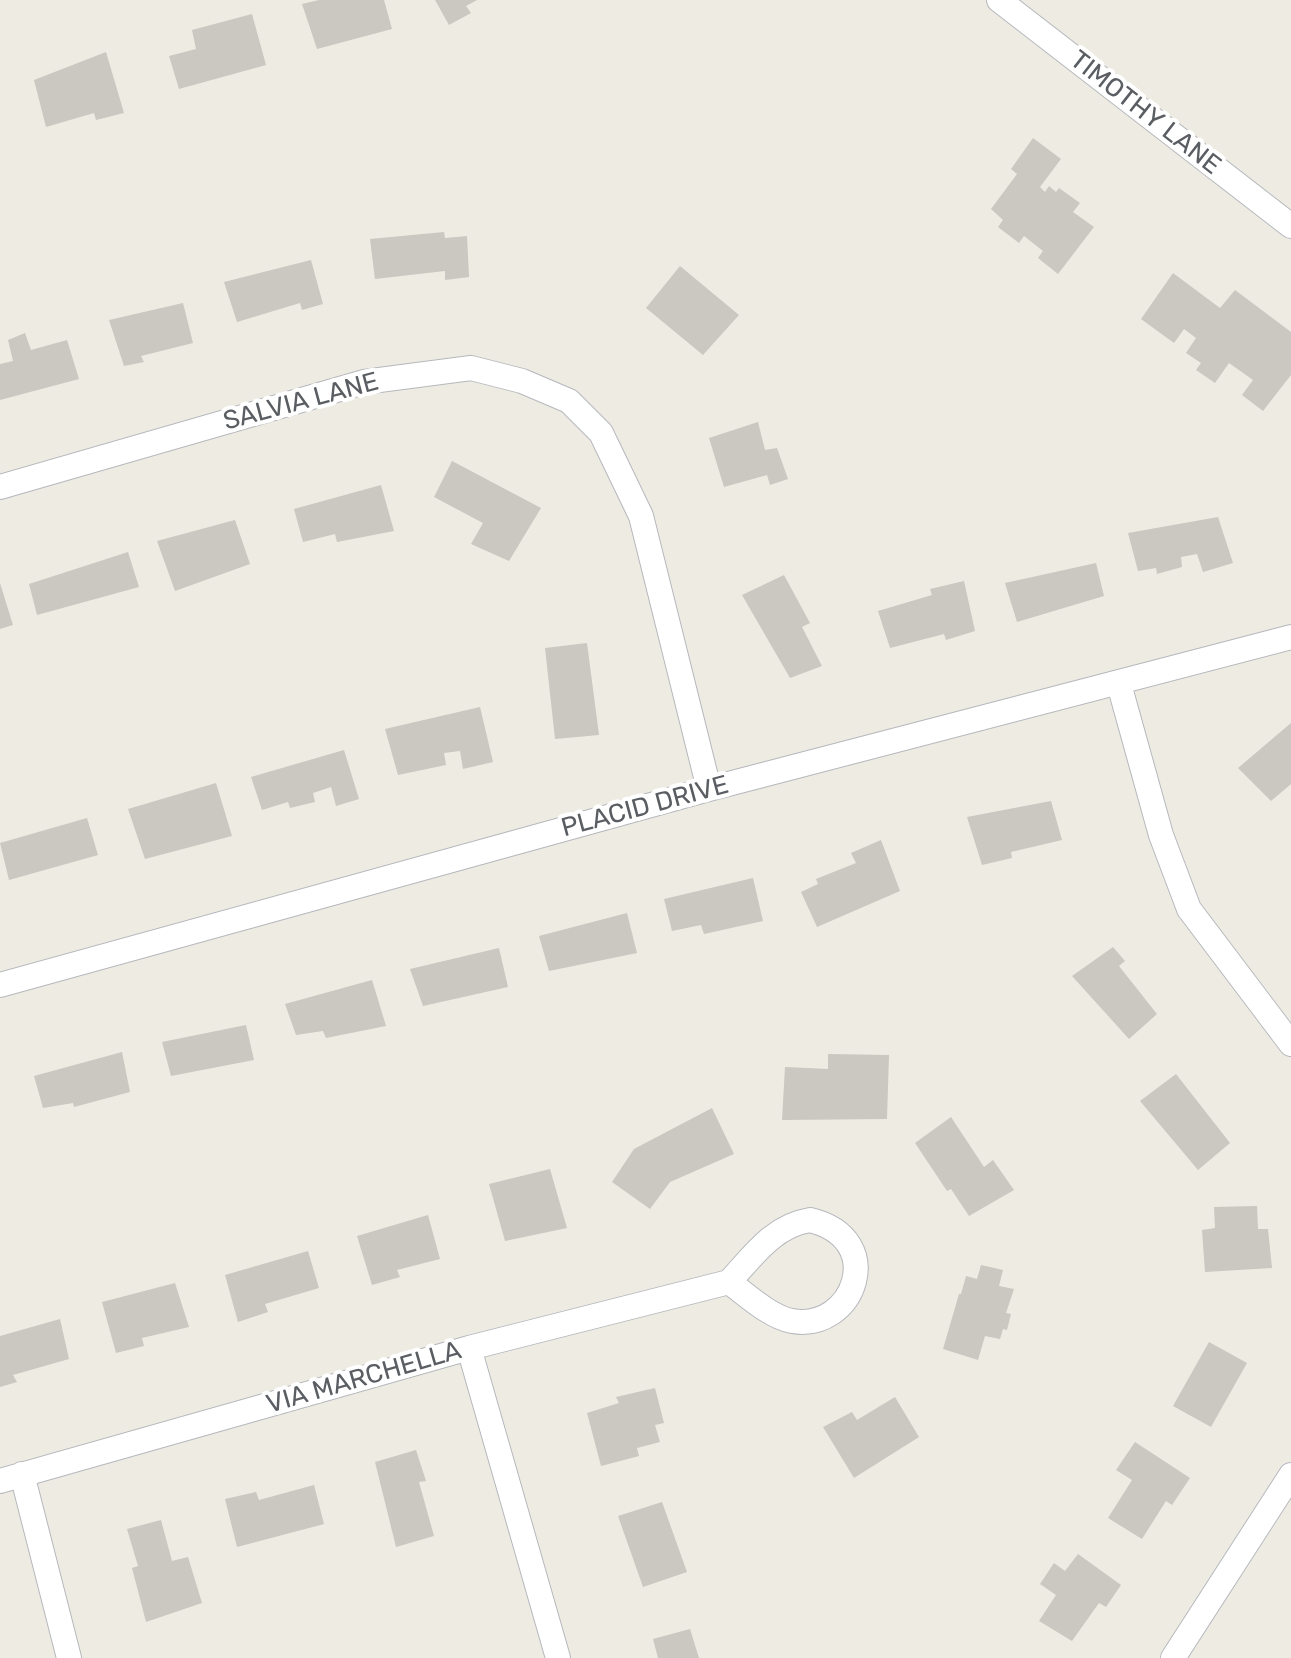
<!DOCTYPE html>
<html>
<head>
<meta charset="utf-8">
<style>
  body { margin:0 }
  canvas { display:block; background:#eeebe2 }
</style>
</head>
<body>
<canvas width="1291" height="1658"></canvas>
<script>
const ctx = document.querySelector('canvas').getContext('2d');
ctx.lineJoin = 'round';
function fillPath(path, color) {
  ctx.fillStyle = color;
  ctx.fill(path, 'evenodd');
}
function stroke(path, color, width, dash) {
  ctx.strokeStyle = color;
  ctx.lineWidth = width;
  ctx.lineCap = dash ? 'butt' : 'round';
  ctx.setLineDash(dash || []);
  ctx.stroke(path);
}
function label(font, color, halo, rows, align = 'center') {
  ctx.font = font + ' Rubik,sans-serif';
  ctx.lineWidth = 8;
  ctx.setLineDash([]);
  ctx.textBaseline = 'middle';
  ctx.strokeStyle = halo;
  ctx.fillStyle = color;
  for (const [text, x, y, turn = 0] of rows) {
    ctx.save();
    ctx.translate(x, y);
    ctx.rotate((+turn || 0) * Math.PI / 180);
    ctx.textAlign = isNaN(turn) ? turn : align;
    if (halo) ctx.strokeText(text, 0, 0);
    ctx.fillText(text, 0, 0);
    ctx.restore();
  }
}
fillPath(new Path2D(`
  M319,0H384L392,29L317,49L302,4Z
  M435,0H477L466,6L471,13L449,25Z
  M252,14L266,65L179,89L169,56L196,49L192,30Z
  M106,52L124,113L96,120L94,113L46,127L34,80Z
  M1033,138L1061,159L1040,187L1045,192L1049,186L1056,192L1059,188L1080,203L1073,212L1094,227L1058,274L1038,258L1043,251L1024,236L1019,243L998,227L1003,220L991,209L1017,174L1011,169Z
  M444,232L445,238L467,236L469,277L445,280V271L375,279L370,239Z
  M311,260L323,304L302,310L300,303L237,322L224,282Z
  M680,266L739,315L703,355L646,308Z
  M1173,273L1220,308L1235,290L1291,332V375L1263,411L1242,395L1253,380L1229,363L1215,383L1196,370L1201,363L1186,353L1196,338L1184,329L1174,343L1141,319Z
  M183,303L193,343L141,356L144,362L124,366L109,320Z
  M25,333L31,350L67,340L79,379L0,400V364L13,361L8,340Z
  M758,422L765,450L777,448L788,479L770,485L767,475L724,487L709,438Z
  M452,461L541,508L509,561L471,544L483,523L434,497Z
  M381,485L394,531L337,542L335,534L303,542L294,509Z
  M1218,517L1233,563L1203,572L1197,554L1181,557L1182,567L1157,574L1156,568L1138,571L1128,533Z
  M235,520L250,564L175,591L157,541Z
  M128,552L139,587L37,615L29,584Z
  M1096,563L1104,596L1017,622L1005,583Z
  M784,575L810,623L802,627L822,666L790,678L742,595Z
  M964,581L975,631L946,640L944,634L890,648L878,611L932,595L930,589Z
  M0,583L13,625L0,629Z
  M587,643L599,735L555,739L545,648Z
  M480,707L493,762L463,769L460,751L444,753L446,765L398,775L385,729Z
  M1291,723V784L1271,801L1238,768Z
  M344,750L359,799L336,806L331,787L313,793L315,802L290,808L288,802L262,810L251,777Z
  M216,783L232,836L145,859L128,809Z
  M1051,801L1062,840L1011,852L1012,858L982,865L967,817Z
  M87,818L98,855L9,880L0,843Z
  M881,840L900,891L817,927L801,892L818,884L816,879L856,863L851,853Z
  M753,878L763,921L704,934L701,925L672,931L664,899Z
  M627,913L637,953L549,971L539,936Z
  M1113,947L1125,961L1119,966L1157,1014L1129,1039L1072,976Z
  M499,948L508,987L423,1006L410,969Z
  M372,980L386,1026L326,1038L323,1031L296,1035L285,1004Z
  M246,1025L254,1060L171,1076L162,1042Z
  M122,1052L130,1092L74,1107L73,1103L43,1108L34,1076Z
  M828,1054L889,1055L887,1119L782,1120L785,1067L828,1069Z
  M1176,1074L1230,1143L1198,1170L1140,1101Z
  M712,1108L734,1154L670,1182L650,1209L612,1182L634,1149Z
  M951,1117L984,1167L993,1160L1014,1190L969,1216L951,1189L947,1191L915,1143Z
  M550,1169L567,1228L505,1241L489,1184Z
  M1257,1206L1258,1229H1268L1272,1268L1205,1272L1202,1230L1215,1228L1214,1207Z
  M428,1215L440,1259L397,1270L400,1277L372,1285L357,1236Z
  M308,1251L319,1288L265,1304L268,1312L238,1322L225,1275Z
  M981,1265L1003,1270L999,1286L1014,1289L1006,1313L1011,1314L1007,1330L1003,1329L1000,1339L985,1336L978,1360L943,1349L959,1294H961L966,1276L977,1279Z
  M175,1283L189,1327L142,1338L144,1346L116,1353L102,1302Z
  M60,1319L69,1359L13,1375L17,1382L0,1387V1336Z
  M1209,1342L1247,1363L1211,1427L1173,1406Z
  M655,1388L664,1423L655,1425L660,1442L637,1448L639,1456L601,1466L587,1413L619,1403L616,1397Z
  M895,1397L919,1437L854,1478L823,1427L852,1412L857,1420Z
  M1135,1442L1190,1478L1172,1505L1166,1501L1142,1539L1108,1518L1132,1480L1116,1470Z
  M416,1450L426,1481L419,1482L434,1536L396,1547L375,1462Z
  M314,1485L324,1524L237,1547L225,1499L256,1492L259,1500Z
  M662,1502L687,1572L643,1587L618,1516Z
  M161,1520L172,1561L188,1557L202,1603L146,1622L132,1568L138,1566L127,1529Z
  M1078,1554L1121,1585L1106,1607L1099,1603L1072,1641L1039,1621L1056,1595L1040,1584L1054,1563L1065,1571Z
  M690,1629L699,1658H658L653,1639Z`), '#cbc7c1');
const street = new Path2D(`
  M999,0L1291,226
  M0,487L364,382L471,368L522,381L569,401L601,433L641,516L709,789
  M1119,684L1161,835L1189,909L1291,1044
  M0,985L709,789L1291,637
  M810,1220C889,1239 854,1332 792,1321C770,1317 747,1295 729,1282C753,1256 773,1226 810,1220Z
  M469,1348L558,1658
  M22,1474L69,1658
  M0,1481L469,1348L729,1282
  M1173,1658L1291,1475`);
stroke(street, '#b5b8bd', 26);
stroke(street, '#fff', 24);
label('26px', '#5a5e63', '#fff', [
  ["TIMOTHY LANE",1145,113,38],
  ["SALVIA LANE",301,402,-15],
  ["PLACID DRIVE",645,807,-15],
  ["VIA MARCHELLA",364,1378,-16]
]);
</script>
</body>
</html>
